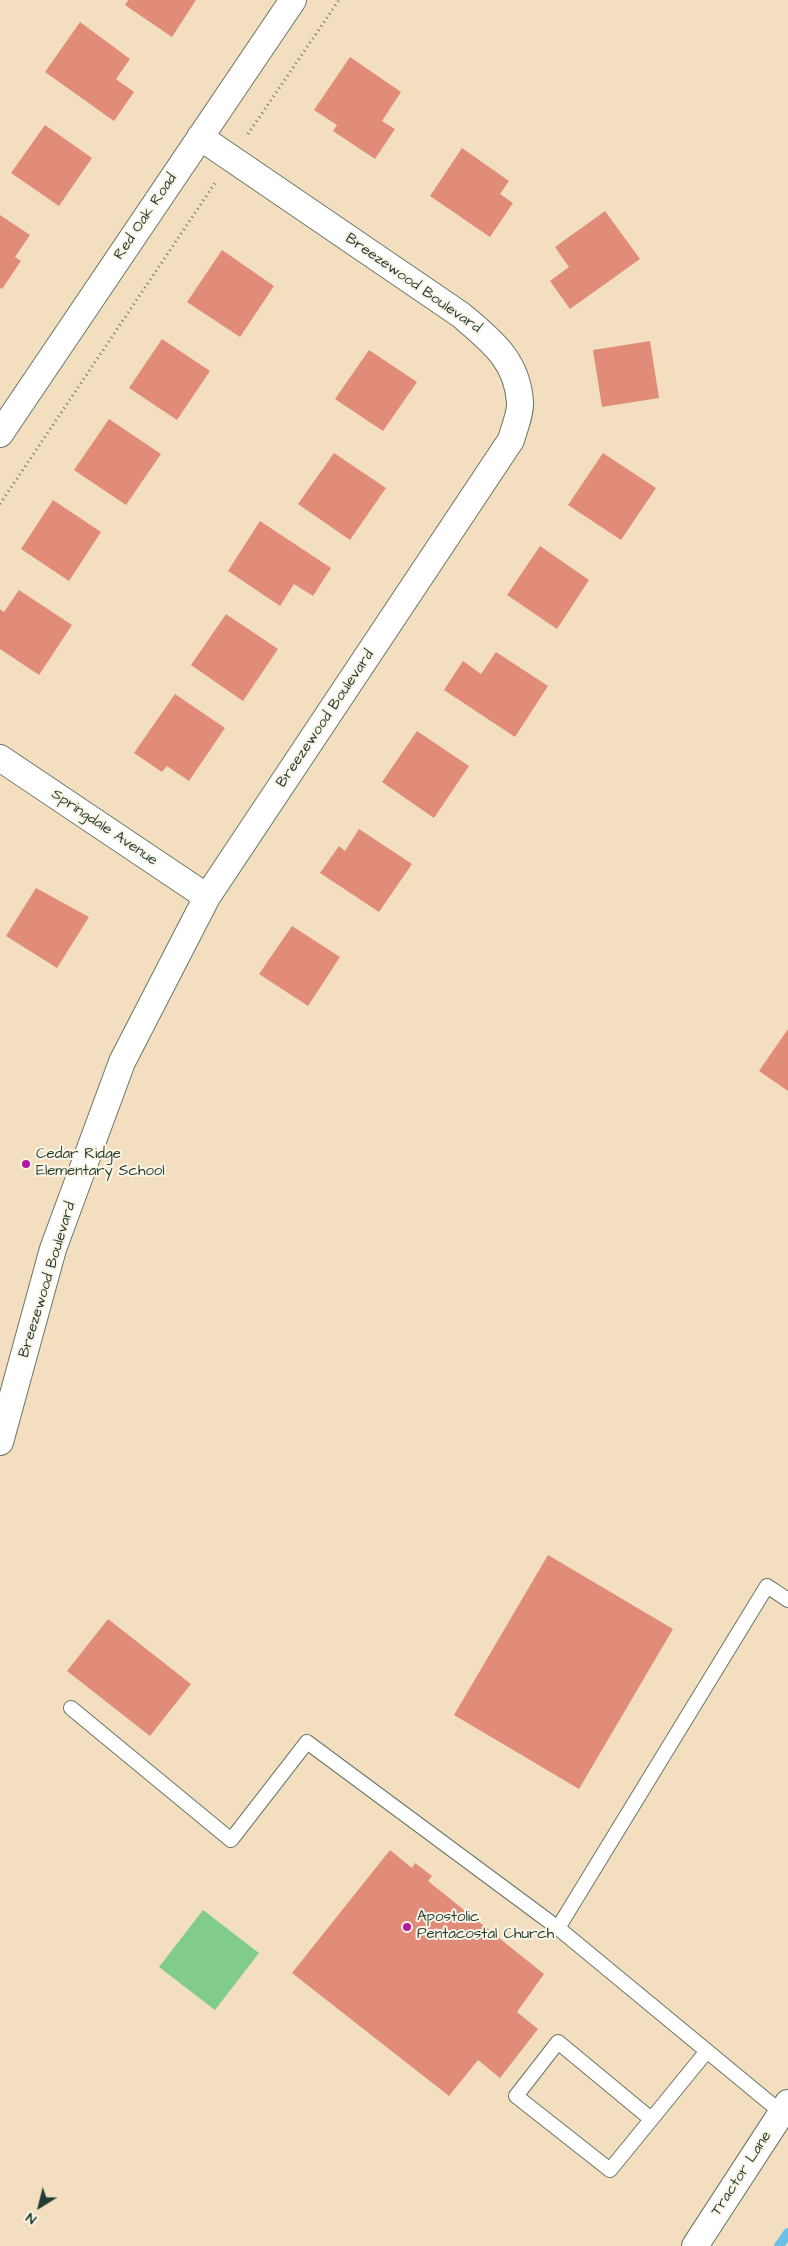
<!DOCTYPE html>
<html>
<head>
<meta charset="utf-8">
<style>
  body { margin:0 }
  #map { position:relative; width:788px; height:2246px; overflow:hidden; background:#f3dfc0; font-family:"Architects Daughter",sans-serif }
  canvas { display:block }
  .north { position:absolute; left:15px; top:2181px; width:50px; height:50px; -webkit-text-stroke:4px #fcf5e5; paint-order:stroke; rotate:216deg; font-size:14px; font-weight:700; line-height:20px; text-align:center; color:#1f3d34 }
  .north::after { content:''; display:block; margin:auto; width:18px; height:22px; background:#1f3d34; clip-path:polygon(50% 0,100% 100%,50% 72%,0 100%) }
</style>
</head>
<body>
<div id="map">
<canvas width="788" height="2246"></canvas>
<div class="north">N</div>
</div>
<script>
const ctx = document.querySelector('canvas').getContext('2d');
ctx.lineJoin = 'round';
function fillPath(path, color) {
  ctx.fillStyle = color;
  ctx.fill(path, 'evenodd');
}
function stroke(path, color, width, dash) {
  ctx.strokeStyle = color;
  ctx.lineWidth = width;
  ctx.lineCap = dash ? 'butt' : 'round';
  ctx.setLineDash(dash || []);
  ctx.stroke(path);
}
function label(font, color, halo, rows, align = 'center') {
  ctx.font = font + ' "Architects Daughter",sans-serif';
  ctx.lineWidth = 4;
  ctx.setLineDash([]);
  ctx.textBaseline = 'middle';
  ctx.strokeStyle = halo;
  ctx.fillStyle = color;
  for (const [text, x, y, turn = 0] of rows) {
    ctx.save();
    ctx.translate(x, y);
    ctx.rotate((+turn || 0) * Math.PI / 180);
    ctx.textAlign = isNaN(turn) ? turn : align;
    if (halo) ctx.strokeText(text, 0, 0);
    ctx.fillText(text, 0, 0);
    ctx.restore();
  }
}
fillPath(new Path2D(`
  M203,1910L259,1953L215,2010L159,1967Z`), '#81cc8a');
stroke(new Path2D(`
  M779,2246L788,2233`), '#6abfe6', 10);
fillPath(new Path2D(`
  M128,0H196L172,37L125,5Z
  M80,22L130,59L116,79L134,92L114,121L45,72Z
  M350,57L401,92L382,121L395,129L375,159L333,131L337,125L314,110Z
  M45,125L92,158L59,206L11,173Z
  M462,148L509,181L500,194L513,203L490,237L430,196Z
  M605,211L640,259L570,309L550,281L569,267L555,247Z
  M0,215L30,235L15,257L21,261L2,289L0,288Z
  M222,250L274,286L240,337L187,302Z
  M162,339L210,371L177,420L129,388Z
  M650,341L659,398L602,407L593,350Z
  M369,350L417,382L383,431L335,399Z
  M109,419L161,454L126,505L74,470Z
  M334,453L386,488L350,540L298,504Z
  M603,453L656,488L621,540L568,505Z
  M53,500L101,532L69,581L21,549Z
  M260,521L331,568L313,596L294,584L280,606L228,571Z
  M540,546L589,580L557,629L507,595Z
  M19,590L72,625L39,675L0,649V609L4,612Z
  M226,614L278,649L243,701L191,665Z
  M496,652L548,686L515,737L444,690L463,661L481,674Z
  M175,694L225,728L189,781L167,766L162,772L134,753Z
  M417,731L469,766L434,818L382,782Z
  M359,829L412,864L379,912L320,873L339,846L345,851Z
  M36,888L89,917L57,968L6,936Z
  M292,926L340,957L308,1006L259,974Z
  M788,1029V1091L759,1071Z
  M548,1555L673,1629L579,1789L454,1715Z
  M108,1619L191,1684L150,1736L67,1671Z
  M390,1850L412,1868L415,1863L432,1876L428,1881L544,1974L517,2012L538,2029L500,2078L478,2060L449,2096L292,1973Z`), '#e08c79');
const service = new Path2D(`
  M71,1708L231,1840L307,1742L558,1928L782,2113
  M558,1928L767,1586L788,1600
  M651,2119L558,2042L516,2096L610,2170L707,2051`);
const minor = new Path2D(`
  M0,434L293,0
  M0,758L207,897
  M0,1442L53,1249L122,1062L207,897L511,440C514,429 521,413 520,402C517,359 490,340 461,315L200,137
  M695,2246L788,2103`);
stroke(service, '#697665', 16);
stroke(minor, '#697665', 28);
stroke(new Path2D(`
  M248,134L339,0
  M0,504L215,183`), '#697665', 3, [1, 4]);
stroke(service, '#fff', 14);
stroke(minor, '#fff', 26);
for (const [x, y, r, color] of [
  [26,1164,5,"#b5179e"],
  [407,1927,5,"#b5179e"]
]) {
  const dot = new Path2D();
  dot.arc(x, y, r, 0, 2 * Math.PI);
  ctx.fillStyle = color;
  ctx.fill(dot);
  stroke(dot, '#fcf5e5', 2);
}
label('15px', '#1f3d34', '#fcf5e5', [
  ["Red Oak Road",146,217,-56],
  ["Breezewood Boulevard",413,284,35],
  ["Breezewood Boulevard",326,719,-56],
  ["Springdale Avenue",104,828,34],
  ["Breezewood Boulevard",48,1280,-73],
  ["Tractor Lane",742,2174,-57]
]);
label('15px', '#1f3d34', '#fcf5e5', [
  ["Cedar Ridge",36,1155],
  ["Elementary School",36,1172],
  ["Apostolic",417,1918],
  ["Pentacostal Church",417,1935]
], 'left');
</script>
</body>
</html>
